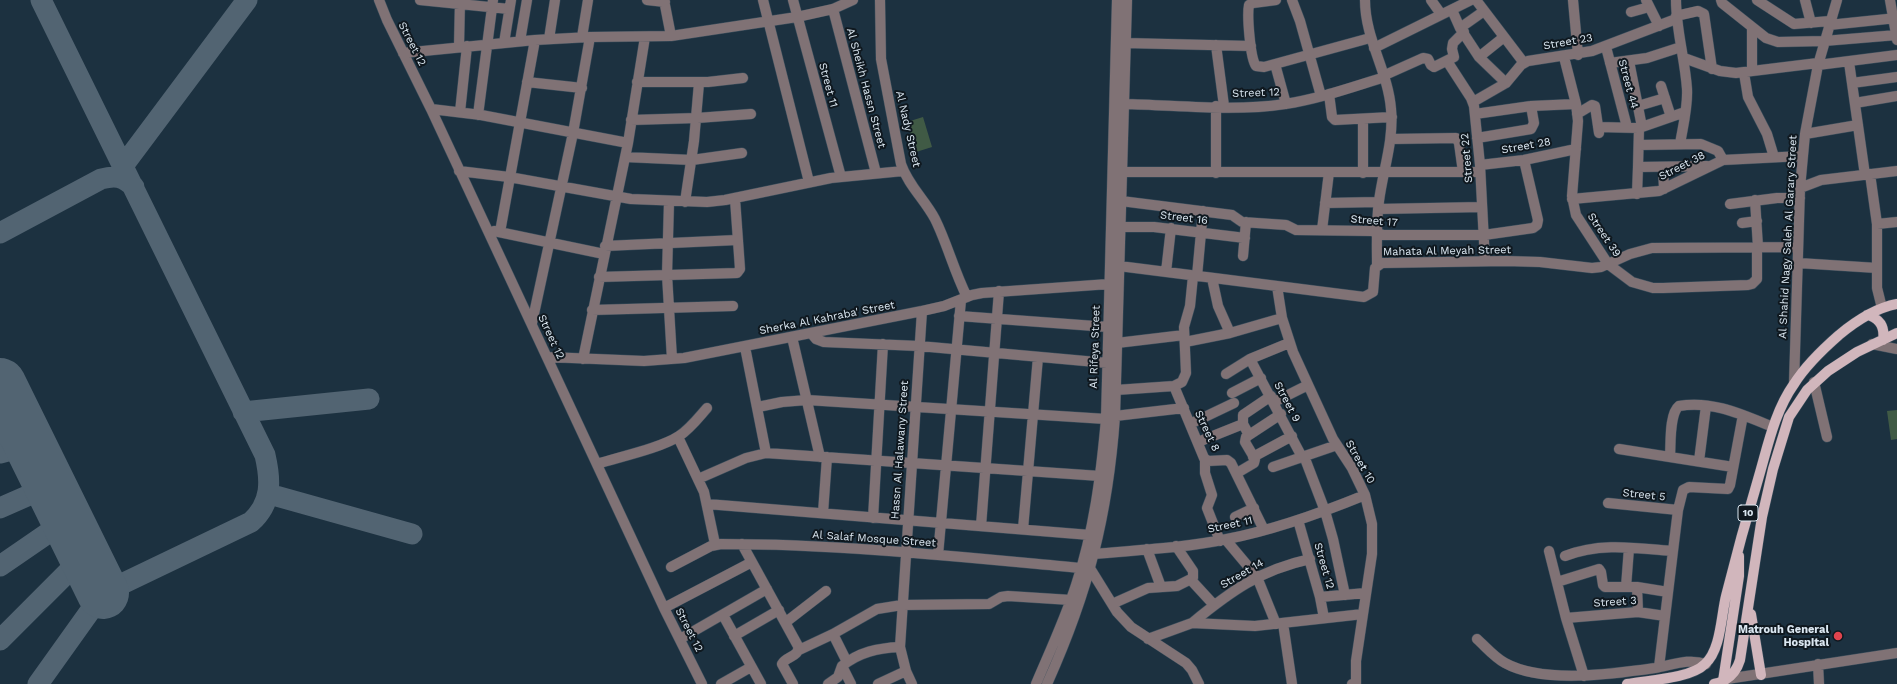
<!DOCTYPE html>
<html>
<head>
<meta charset="utf-8">
<style>
  body { margin:0 }
  canvas { display:block; background:#1c3140 }
</style>
</head>
<body>
<canvas width="1897" height="684"></canvas>
<script>
const ctx = document.querySelector('canvas').getContext('2d');
ctx.lineJoin = 'round';
function fillPath(path, color) {
  ctx.fillStyle = color;
  ctx.fill(path, 'evenodd');
}
function stroke(path, color, width, dash) {
  ctx.strokeStyle = color;
  ctx.lineWidth = width;
  ctx.lineCap = dash ? 'butt' : 'round';
  ctx.setLineDash(dash || []);
  ctx.stroke(path);
}
function label(font, color, halo, rows, align = 'center') {
  ctx.font = font + ' "Work Sans",sans-serif';
  ctx.lineWidth = 4;
  ctx.setLineDash([]);
  ctx.textBaseline = 'middle';
  ctx.strokeStyle = halo;
  ctx.fillStyle = color;
  for (const [text, x, y, turn = 0] of rows) {
    ctx.save();
    ctx.translate(x, y);
    ctx.rotate((+turn || 0) * Math.PI / 180);
    ctx.textAlign = isNaN(turn) ? turn : align;
    if (halo) ctx.strokeText(text, 0, 0);
    ctx.fillText(text, 0, 0);
    ctx.restore();
  }
}
fillPath(new Path2D(`
  M923,117L932,147L916,152L907,122Z
  M1897,410V439L1891,440L1887,411Z`), '#405a45');
stroke(new Path2D(`
  M123,166L247,0
  M0,233L101,179C115,175 123,176 134,187
  M243,412L369,399
  M0,453L30,445
  M269,494L412,534
  M0,508L50,486
  M0,566L67,520
  M0,640L84,556
  M38,684L103,593L251,522C272,503 271,481 265,455L41,0`), '#526472', 21);
stroke(new Path2D(`
  M0,384L103,593`), '#526472', 52);
const minor = new Path2D(`
  M379,0L387,20L431,109L664,608L702,684
  M420,0L509,9
  M647,0L665,2
  M664,0L671,36
  M763,0L809,182
  M793,0L841,177
  M880,0L881,59L901,164C908,185 925,200 935,219C947,243 954,271 967,297
  M1276,0L1253,3L1249,5C1247,15 1250,58 1256,66L1264,67L1370,38
  M1292,0L1300,21L1321,96
  M1365,0C1365,39 1388,71 1391,109C1394,141 1383,170 1379,201C1376,222 1377,244 1377,265
  M1431,0L1441,14
  M1476,0L1524,63
  M1573,0L1578,55
  M1646,0L1659,26
  M1676,0C1676,30 1685,59 1687,89C1688,107 1683,126 1680,144
  M1721,0L1722,3L1766,38L1778,42L1824,41L1897,35
  M1757,0L1794,24L1830,21
  M1805,0L1811,23
  M1890,0L1897,40
  M833,9L876,173
  M1452,10L1460,28L1479,57L1506,83
  M1631,12L1649,7
  M1676,16L1698,11L1704,14L1712,69
  M1829,25L1897,18
  M1460,28L1484,11
  M582,37L588,0
  M549,39L555,0
  M520,41L527,0
  M504,43L511,0
  M1125,43L1251,46
  M1216,45L1224,106
  M459,47L460,0
  M1606,47L1627,127
  M1374,48L1471,0
  M403,53L535,40L590,37L671,36L797,17L833,9L853,0
  M1479,57L1504,37
  M1564,57L1576,104L1578,121L1572,196L1576,215L1608,264L1632,282L1653,288H1663L1748,285L1752,284L1757,279V247
  M1684,58L1720,71L1736,73L1818,63
  M1447,61L1471,98L1474,106L1480,165L1485,261
  M1629,61L1642,127
  M1849,62L1865,175
  M1610,63L1647,58L1681,47
  M1275,64L1286,104
  M1818,65L1897,55
  M1752,71V27
  M1744,73L1748,97L1767,134L1774,157
  M1385,75L1423,58L1428,59L1431,65L1434,67L1454,57L1452,49L1453,43L1464,32
  M527,82L582,88
  M637,82H708L743,78
  M1852,83L1897,77
  M1661,86L1671,117
  M1329,94L1332,117L1335,120L1392,117
  M1473,102L1506,83L1521,65L1528,61L1592,51L1676,19
  M1855,103L1897,96
  M1124,104C1177,105 1232,112 1285,104C1319,99 1352,87 1385,77
  M1638,106L1665,98
  M431,109L481,115L628,143
  M460,112L467,46
  M1475,114L1531,106L1576,104
  M1577,114L1592,105L1595,106L1599,133
  M478,115L493,0
  M631,120L697,118L751,114
  M1598,127L1639,128L1685,112
  M1805,134L1858,125
  M1477,138L1531,129L1534,123L1531,106
  M1391,139L1456,138L1459,143L1463,172
  M1639,145L1701,144L1718,151L1723,160
  M625,157L692,160L742,153
  M1480,165L1524,160L1576,149
  M1638,167L1639,128
  M1663,167L1664,189
  M459,171L509,177L631,199L707,202L725,200L831,178L903,171
  M1122,172H1480
  M1216,173V106
  M1363,173V119
  M1870,174L1877,224V288L1882,308
  M1800,188L1821,180L1897,171
  M1637,194L1638,167L1707,166
  M1572,199L1659,191L1723,160L1802,156
  M1755,200L1758,247
  M1121,201L1232,215L1242,222L1286,225L1296,230L1372,231L1383,235H1484L1533,228L1537,225L1538,220L1524,160
  M669,202L667,275L672,359
  M685,202L694,141L699,83
  M1325,203L1378,202
  M1730,204L1777,198H1800
  M1378,209L1482,207
  M1742,223L1757,221
  M1877,224L1897,222
  M1120,227H1154L1245,238
  M1322,230L1329,172
  M494,231L604,254
  M500,232L535,40
  M605,246L737,240
  M1243,256L1246,222
  M1798,263L1877,268
  M1119,266L1364,297L1373,292L1375,268L1382,263L1506,261L1540,262L1592,268L1601,267L1630,254L1652,248L1798,247
  M1166,272L1171,228
  M1197,276L1203,211
  M599,277L737,273L740,269L735,199
  M1212,278L1218,306L1230,333
  M1277,286L1282,318L1293,352L1333,439L1352,468L1365,495L1372,524V554L1356,661V683L1352,684
  M592,310L733,306
  M959,316L1108,327
  M532,323L573,133L590,37
  M811,333L816,339L824,342L919,346L1107,363
  M792,337L820,457
  M1185,342L1230,333L1282,318
  M1117,343L1184,335
  M1872,344L1897,349
  M745,347L766,453
  M548,357L644,361L684,358L922,311L944,306L972,295L982,293L1109,284
  M583,359L628,143L645,37
  M1250,359L1302,457
  M1226,374L1250,359L1289,343
  M1814,382L1827,437
  M1794,384L1800,188L1805,134L1818,65L1837,0
  M1174,386L1204,458L1208,461L1227,460L1231,463L1264,530
  M1116,390L1174,386L1182,382L1186,373L1184,327L1190,306L1193,276
  M1232,393L1261,378
  M1274,402L1308,385
  M758,407L782,402L807,400L1106,419
  M1115,416L1184,408
  M1190,424L1234,403
  M1249,435L1243,424V415L1271,396
  M678,437L704,492L715,544
  M1198,442L1243,424
  M1619,449L1733,467
  M1304,456L1325,511L1333,539L1345,595
  M1670,456C1671,443 1669,414 1679,406C1712,400 1743,415 1773,427
  M1253,457L1292,436
  M1205,460V473L1212,495L1207,508L1220,541
  M1699,461L1706,406
  M597,464C619,457 661,448 679,436C690,429 699,417 707,408
  M1273,467L1337,445
  M1237,473L1254,463L1255,459L1245,442L1246,437L1281,414
  M698,479L746,458L766,453L1100,476
  M1608,503L1678,510
  M707,504L1090,535
  M823,513L827,457
  M1235,517L1254,508
  M873,518L883,344
  M1298,520L1320,597L1324,618
  M981,526L999,291
  M1023,529L1038,357
  M1226,540L1257,577L1276,624
  M742,544L798,646C800,657 786,656 782,664L793,684
  M1147,549L1161,587
  M1549,551L1566,618L1584,676
  M1094,554C1138,550 1184,548 1227,539C1274,530 1321,513 1365,495
  M938,555L961,300
  M1565,556C1600,542 1636,548 1673,551
  M671,567L711,546L721,544C842,544 962,557 1081,568
  M1091,570L1117,612L1131,627L1186,663L1192,670L1199,684
  M1191,580L1214,605
  M1557,582L1599,569L1601,572L1603,585L1605,587H1637L1668,592
  M1626,587L1629,548
  M1637,587L1638,612
  M1320,597L1366,593
  M1112,604L1148,588L1177,586L1193,578V571L1176,546
  M664,608L752,562
  M723,615L761,684
  M1566,618L1638,612L1665,616
  M786,622L826,591
  M1192,623C1231,591 1260,570 1310,559
  M1283,623L1292,684
  M833,634L847,662
  M734,636L779,610
  M680,639L767,589
  M1148,639L1192,623L1255,626L1363,614
  M1477,639C1486,647 1494,657 1505,663C1543,684 1613,674 1655,668C1673,665 1688,658 1706,664
  M799,650L833,634L877,609L902,605L989,604L1001,597L1008,596L1071,600
  M1818,664L1819,684
  M842,666L851,684
  M1659,667L1673,551L1678,510L1683,490L1689,487L1728,489L1730,485L1743,415
  M1727,679L1897,653
  M721,684L751,667
  M828,684L838,677L842,666C859,652 878,648 900,647
  M878,684L906,671
  M912,684L906,671L900,647L922,311
  M1036,684C1050,651 1065,619 1076,585C1094,531 1101,475 1106,419L1117,0
  M1047,684C1088,593 1108,516 1115,416L1127,0`);
const major = new Path2D(`
  M1867,315C1880,318 1885,327 1883,340
  M1751,614L1761,675
  M1723,681L1739,576V556
  M1627,684C1648,680 1690,679 1705,664C1721,650 1721,616 1726,596C1736,556 1747,516 1759,476C1768,445 1775,411 1794,384C1806,365 1823,349 1839,335C1856,321 1875,308 1897,304
  M1714,684C1728,681 1736,673 1740,660L1762,517L1773,469L1789,417L1807,390L1828,371L1857,352L1897,333`);
stroke(minor, '#3b4e5c', 11);
stroke(major, '#3b4e5c', 11);
stroke(minor, '#807275', 10);
stroke(major, '#d1b6bc', 10);
for (const [x, y, r, color] of [
  [1838,636,5,"#e0444e"]
]) {
  const dot = new Path2D();
  dot.arc(x, y, r, 0, 2 * Math.PI);
  ctx.fillStyle = color;
  ctx.fill(dot);
  stroke(dot, '#0f181f', 1.5);
}
for (const [x, y, w] of [
  [1748,513,20]
]) {
  const box = new Path2D();
  box.roundRect(x - w / 2, y - 8, w, 16, 3);
  ctx.fillStyle = '#0f181f';
  ctx.fill(box);
  stroke(box, '#dbe7f1', 1);
}
label('bold 10px', '#dbe7f1', null, [
  ["10",1748,513]
]);
label('11px', '#dbe7f1', '#0f181f', [
  ["Street 23",1568,42,-10],
  ["Street 12",412,44,63],
  ["Street 44",1628,84,75],
  ["Street 11",828,85,75],
  ["Al Sheikh Hassn Street",866,88,75],
  ["Street 12",1256,93,-2],
  ["Al Nady Street",908,129,77],
  ["Street 28",1526,146,-10],
  ["Street 22",1467,158,-95],
  ["Street 38",1682,166,-27],
  ["Street 16",1184,218,7],
  ["Street 17",1374,221,5],
  ["Street 39",1604,235,56],
  ["Al Shahid Nagy Saleh Al Garary Street",1788,237,-87],
  ["Mahata Al Meyah Street",1447,251,-1],
  ["Sherka Al Kahraba' Street",827,318,-11],
  ["Street 12",551,337,65],
  ["Al Rifeya Street",1095,347,-88],
  ["Street 9",1287,402,62],
  ["Street 8",1207,431,65],
  ["Hassn Al Halawany Street",900,450,-86],
  ["Street 10",1360,462,60],
  ["Street 5",1644,495,6],
  ["Street 11",1230,525,-12],
  ["Al Salaf Mosque Street",874,539,4],
  ["Street 12",1324,566,74],
  ["Street 14",1242,574,-30],
  ["Street 3",1615,602,-4],
  ["Street 12",689,630,63]
]);
label('bold 11px', '#dbe7f1', '#0f181f', [
  ["Matrouh General",1829,630],
  ["Hospital",1829,643]
], 'right');
</script>
</body>
</html>
